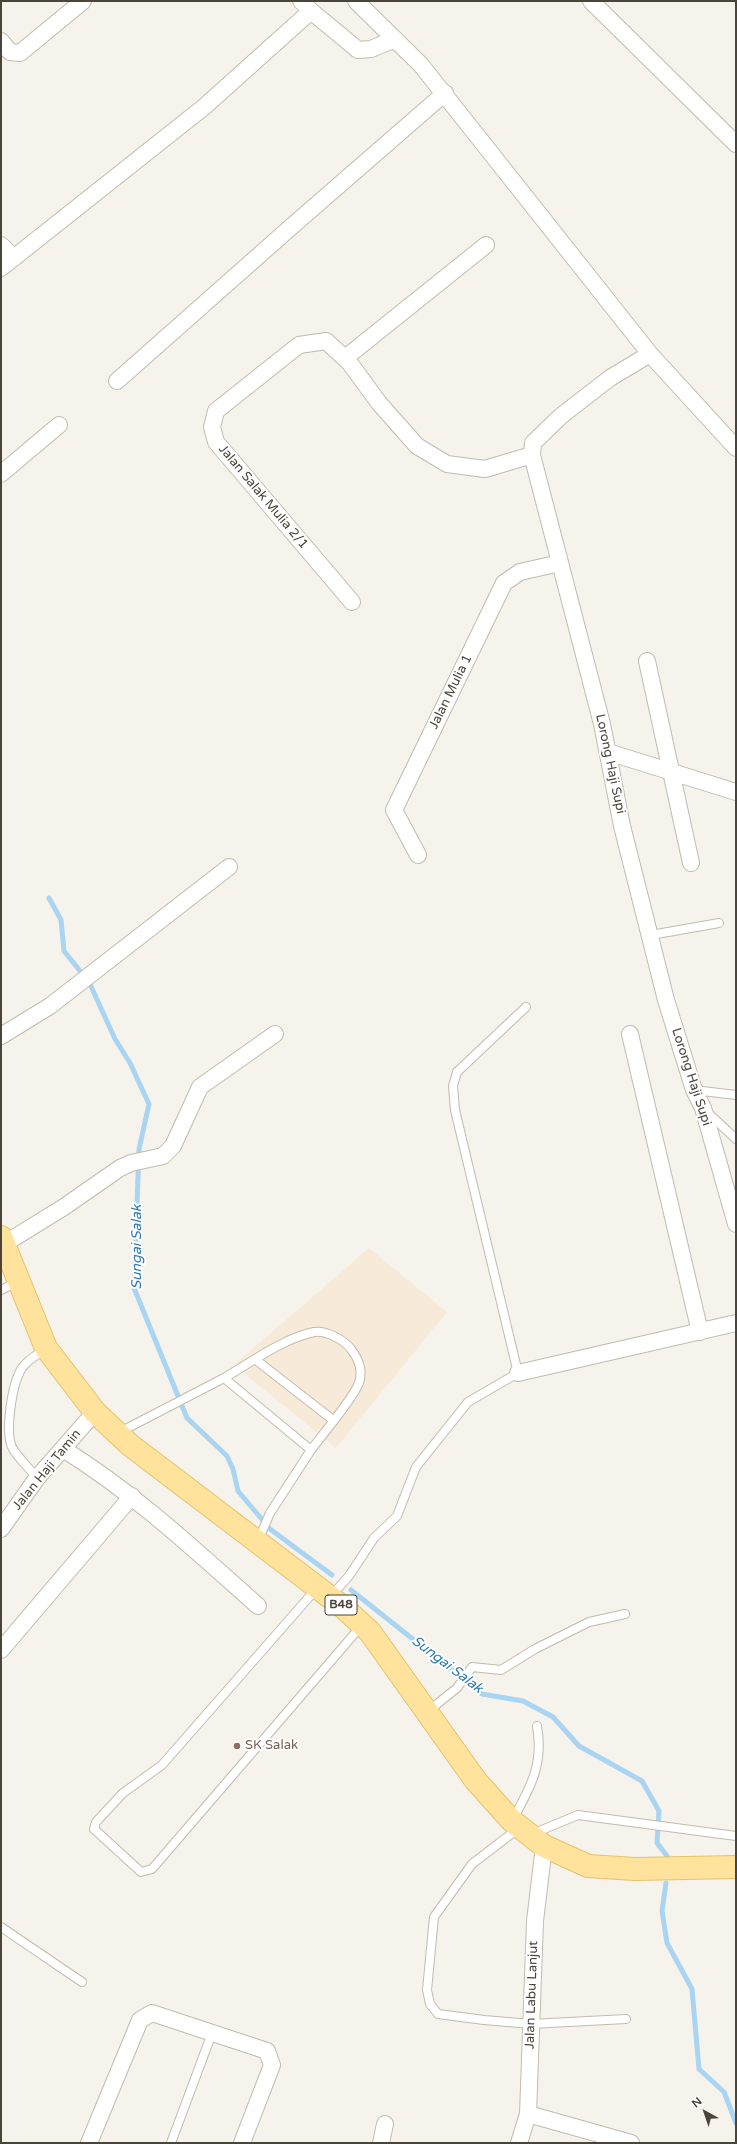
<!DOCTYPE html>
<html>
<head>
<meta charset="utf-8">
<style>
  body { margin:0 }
  #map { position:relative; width:737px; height:2144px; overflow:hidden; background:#f6f3ec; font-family:"Varela Round",sans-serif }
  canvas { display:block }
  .frame { position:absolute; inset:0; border:2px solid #4b4439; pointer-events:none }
  .north { position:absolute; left:685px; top:2092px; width:40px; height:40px; -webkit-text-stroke:3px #fff; paint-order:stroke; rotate:320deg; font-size:11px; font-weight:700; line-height:16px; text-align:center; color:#4b4439 }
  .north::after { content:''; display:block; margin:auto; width:14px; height:18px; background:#4b4439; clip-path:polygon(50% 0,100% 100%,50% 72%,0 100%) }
</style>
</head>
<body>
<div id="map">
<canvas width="737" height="2144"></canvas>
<div class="frame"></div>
<div class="north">N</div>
</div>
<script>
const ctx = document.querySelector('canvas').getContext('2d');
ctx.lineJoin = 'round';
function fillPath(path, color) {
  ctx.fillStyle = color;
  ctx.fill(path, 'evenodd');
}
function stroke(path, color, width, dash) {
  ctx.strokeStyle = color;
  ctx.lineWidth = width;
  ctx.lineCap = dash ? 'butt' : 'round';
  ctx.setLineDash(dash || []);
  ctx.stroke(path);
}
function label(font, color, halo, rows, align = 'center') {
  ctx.font = font + ' "Varela Round",sans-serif';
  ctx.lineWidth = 4;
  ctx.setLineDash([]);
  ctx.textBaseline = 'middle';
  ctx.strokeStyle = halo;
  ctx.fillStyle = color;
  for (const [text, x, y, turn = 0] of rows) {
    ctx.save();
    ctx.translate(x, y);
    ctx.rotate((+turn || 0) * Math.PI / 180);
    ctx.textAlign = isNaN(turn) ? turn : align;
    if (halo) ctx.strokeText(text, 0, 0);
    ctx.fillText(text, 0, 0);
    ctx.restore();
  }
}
fillPath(new Path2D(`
  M369,1248L447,1312L336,1448L234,1365Z`), '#f7ead8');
stroke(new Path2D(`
  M49,898L61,920L64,951L89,982L115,1039L130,1063L149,1104L139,1149L134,1288L187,1418L227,1456L233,1469L238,1491L270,1529L332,1575
  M351,1590L482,1694L523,1701L553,1717L579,1746L642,1781L659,1811L657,1843L667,1856
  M666,1883L662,1911L667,1943L692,1989L699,2069L724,2092L736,2123`), '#a9d4f2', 5);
const service = new Path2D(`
  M651,935L719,923
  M694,1090L736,1095
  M706,1111L736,1139
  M1,1290L19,1281
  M256,1360L333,1420
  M224,1378C250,1363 284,1338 314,1332C326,1330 344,1340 351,1349C359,1360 363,1370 359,1383C351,1402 324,1432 311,1450
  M118,1433L224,1378L311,1450L270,1513L258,1541
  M37,1478C30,1469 20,1460 13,1449C4,1434 12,1383 22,1368C27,1360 38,1354 46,1349
  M317,1588L162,1765L123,1793L96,1822L94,1829L141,1872L152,1869L362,1625
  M331,1596L349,1576L374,1538L397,1516L416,1467L468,1402L518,1373L455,1110L453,1086L457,1072L526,1007
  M427,1712L457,1688L472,1667L501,1670L535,1649L589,1622L625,1614
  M512,1821C530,1788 544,1765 537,1726
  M519,1828L472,1864L434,1917L427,1990L430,2004L438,2014L484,2020L531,2024L626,2019
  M532,1834L578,1815L736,1836
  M1,1927L82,1982
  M171,2143L212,2033`);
const minor = new Path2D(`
  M301,1L311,11
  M356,1L421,65L650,354L736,448
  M591,1L736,144
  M1,41L10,52L20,53L83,1
  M1,245L14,258
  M1,268L204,107L311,11L358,50L371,49L395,39
  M650,354L610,378L561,416L533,443L532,455L602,724L622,826L666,1000L694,1090L703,1108L736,1224
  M345,358L486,245
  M117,381L291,227L445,93
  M1,474L59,425
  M352,602L216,442L212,427L216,411L299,345L326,341L349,362L379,403L417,446L447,464L485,469L532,455
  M647,661L691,863
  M608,752L736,792
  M418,855L394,810L504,583L520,572L560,563
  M630,1034L700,1332
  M1,1036L50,1006L229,867
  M4,1244L64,1207L120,1168L131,1163L163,1156L173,1146L200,1087L275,1034
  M518,1373L736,1323
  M63,1449C134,1493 195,1550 258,1606
  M1,1529L37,1478L95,1412
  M1,1650L132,1496
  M528,2114L631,2143
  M89,2143L140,2020L152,2013L267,2051L272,2065L242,2143
  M381,2143L385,2124
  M519,2143L528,2114L535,1921L544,1846`);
const primary = new Path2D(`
  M1,1237L46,1348L95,1412L130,1445L343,1607L370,1632L476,1781L512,1821L544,1846L588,1866L635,1869L736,1867`);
stroke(service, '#c2bbae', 10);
stroke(minor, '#c2bbae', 18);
stroke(primary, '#e6c16a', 24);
stroke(service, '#fff', 8);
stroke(minor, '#fff', 16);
stroke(primary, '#ffe39c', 22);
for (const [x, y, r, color] of [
  [237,1746,4,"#8d6e63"]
]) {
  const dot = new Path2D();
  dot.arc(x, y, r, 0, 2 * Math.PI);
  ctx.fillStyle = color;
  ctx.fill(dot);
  stroke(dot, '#fff', 1.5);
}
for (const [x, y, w] of [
  [341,1605,32]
]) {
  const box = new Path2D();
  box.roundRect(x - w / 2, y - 10, w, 20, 3);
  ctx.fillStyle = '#fff';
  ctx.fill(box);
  stroke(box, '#4b4439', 1);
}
label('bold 12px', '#4b4439', null, [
  ["B48",341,1605]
]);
label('13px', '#4b4439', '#fff', [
  ["Jalan Salak Mulia 2/1",263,497,50],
  ["Jalan Mulia 1",451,692,-64],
  ["Lorong Haji Supi",610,764,78],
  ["Lorong Haji Supi",691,1077,72],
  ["Jalan Haji Tamin",47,1470,-51],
  ["Jalan Labu Lanjut",532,1995,-88]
]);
label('13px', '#785e54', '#fff', [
  ["SK Salak",245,1746]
], 'left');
label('italic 14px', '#2e7ab2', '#fff', [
  ["Sungai Salak",137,1247,-90],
  ["Sungai Salak",447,1665,37]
]);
</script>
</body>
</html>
